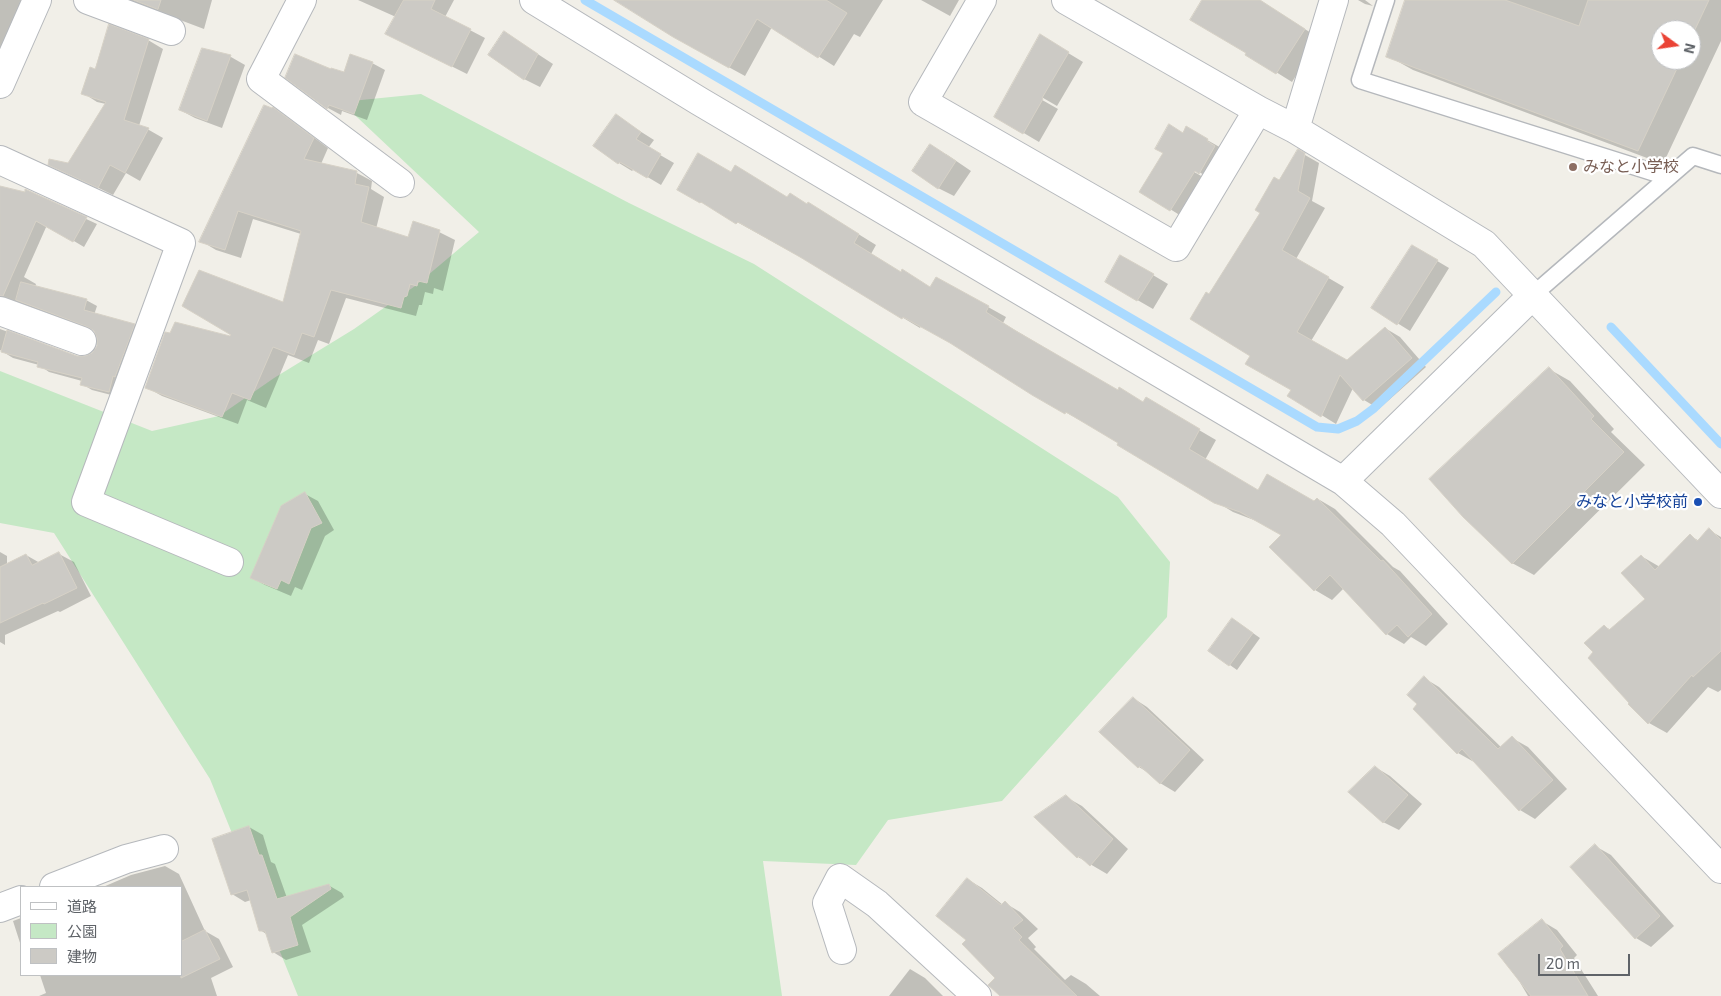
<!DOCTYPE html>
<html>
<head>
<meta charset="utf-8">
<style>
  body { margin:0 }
  #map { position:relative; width:1721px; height:996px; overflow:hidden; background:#f1efe8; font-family:"Exo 2","Noto Sans JP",sans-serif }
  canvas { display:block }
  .legend { position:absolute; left:20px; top:886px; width:162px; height:90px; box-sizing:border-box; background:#fff; border:1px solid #bfc1c3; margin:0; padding:6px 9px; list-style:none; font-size:15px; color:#5f6368 }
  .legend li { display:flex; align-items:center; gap:10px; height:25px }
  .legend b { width:25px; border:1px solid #bfc1c3 }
  .north { position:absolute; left:1651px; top:20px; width:50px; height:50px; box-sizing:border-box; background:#fff; border:1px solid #bfc1c3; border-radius:50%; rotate:104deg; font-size:14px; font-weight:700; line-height:20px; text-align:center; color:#5f6368 }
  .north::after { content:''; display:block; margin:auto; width:18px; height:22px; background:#ea4335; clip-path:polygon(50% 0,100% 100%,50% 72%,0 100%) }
  .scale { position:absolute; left:1538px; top:954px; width:92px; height:22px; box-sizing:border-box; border:2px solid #5f6368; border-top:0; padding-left:6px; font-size:15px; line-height:18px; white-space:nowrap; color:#5f6368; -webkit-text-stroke:4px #fff; paint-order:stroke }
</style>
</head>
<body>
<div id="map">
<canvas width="1721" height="996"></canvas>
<ul class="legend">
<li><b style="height:6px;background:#fff"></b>道路</li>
<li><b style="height:14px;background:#c5e8c5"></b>公園</li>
<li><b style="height:14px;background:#cccac5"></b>建物</li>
</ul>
<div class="north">N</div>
<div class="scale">20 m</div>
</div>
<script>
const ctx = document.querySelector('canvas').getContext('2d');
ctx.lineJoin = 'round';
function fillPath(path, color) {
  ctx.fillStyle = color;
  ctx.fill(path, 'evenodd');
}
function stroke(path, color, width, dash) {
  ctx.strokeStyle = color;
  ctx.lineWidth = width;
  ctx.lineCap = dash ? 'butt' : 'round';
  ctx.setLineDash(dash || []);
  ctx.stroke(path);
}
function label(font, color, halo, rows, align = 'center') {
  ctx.font = font + ' "Exo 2","Noto Sans JP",sans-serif';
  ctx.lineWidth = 4.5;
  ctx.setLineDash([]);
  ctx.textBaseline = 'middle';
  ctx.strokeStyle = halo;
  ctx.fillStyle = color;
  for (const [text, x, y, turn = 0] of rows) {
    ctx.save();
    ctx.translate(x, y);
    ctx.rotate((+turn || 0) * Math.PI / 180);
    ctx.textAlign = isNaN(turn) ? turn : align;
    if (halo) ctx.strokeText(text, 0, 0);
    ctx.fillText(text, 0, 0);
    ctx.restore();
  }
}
fillPath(new Path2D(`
  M421,94L629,203L754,264L1118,497L1170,562L1167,617L1002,801L888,820L856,865L763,861L782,996H298L210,779L54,533L0,523V371L152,431L219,416L274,378L354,329L415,286L479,232L341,102Z`), '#c5e8c5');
fillPath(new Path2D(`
  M0,0H36L0,92Z
  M127,0H212L204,29Z
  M358,0H454L445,17L485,38L467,74L401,41L396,17Z
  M638,0H883L860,37L854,34L834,66L772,27L745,76L690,46Z
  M921,0H959L950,16Z
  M1202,0H1259L1319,38L1292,82L1247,54L1248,52Z
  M1358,0H1365L1373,6L1365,4Z
  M1407,0H1721V41L1663,164L1413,70L1388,56ZM1661,30H1691V60H1661Z
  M504,32L553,64L540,87L524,79Z
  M1040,36L1083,62L1057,106L1038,95L1037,97L1058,109L1039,142L995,116Z
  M148,40L163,49L139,126L149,130L163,138L140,181L126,173L113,195L50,164L69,165L106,104L97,102L83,93L96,70Z
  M203,50L231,57L245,65L222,128L195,118L180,110Z
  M372,63L385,70L367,120L342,111L341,115L328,108L287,77L331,71L344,74Z
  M273,109L288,118L328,148L321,164L357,173L372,181L371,189L384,197L376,229L409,239L439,232L455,240L443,291L434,288L433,294L425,292L422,305H419L416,316L346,298L329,344L318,340L309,363L288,355L266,408L247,400L238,424L162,396L146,387L171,335L231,338L284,303L301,234L253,219L241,258L216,250L201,241Z
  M616,116L654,140L648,148L674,163L661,185L634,169L632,171L619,163Z
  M1186,128L1223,149L1215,181L1190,167L1189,169L1210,181L1186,219L1141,191Z
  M1298,151L1319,163L1312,201L1325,208L1296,259L1344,287L1311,341L1347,362L1385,328L1400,337L1426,367L1379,409L1364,400L1353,388L1336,424L1289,395L1292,390L1252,355L1209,296Z
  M946,154L971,171L954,196L938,188Z
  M731,174L826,214L876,245L871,254L901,273L931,288L936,278L1006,317L1003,323L1118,391L1144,403L1163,409L1216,440L1205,460L1258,491L1315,502L1318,499L1335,509L1393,567L1400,571L1448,624L1426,646L1411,637L1404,644L1387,634L1344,588L1332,600L1315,590L1271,547L1283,535L1259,522L1233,512L1084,421L1083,422L1033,394L955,345L921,326L920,328L822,269L679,190Z
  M0,187L26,193V191L97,224L84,247L47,225L24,277L36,284L35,287L86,300L97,306L94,315L134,325L144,331L119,397L92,390L82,384V381L49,372L39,365L13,358L0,350V329L77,357L85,358L92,354L98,347L99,338L95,330L17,302L9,301L0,306Z
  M1412,246L1449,268L1410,331L1373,308Z
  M1121,256L1168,284L1153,309L1106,282Z
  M1549,369L1570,381L1614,429L1611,432L1645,465L1534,575L1512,563Z
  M305,494L318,501L334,530L325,536L302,590L295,587L291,596L265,585L252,578Z
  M1709,530L1721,537V690L1718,692L1708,687L1667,733L1649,723L1631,703L1594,652L1604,626L1611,630L1647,599L1641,556L1660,567L1691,536L1699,541Z
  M0,552L7,556V565L26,555L40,563L59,554L74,562L91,596L60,612L58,611L5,635V645L0,642Z
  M1233,619L1260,638L1237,670L1210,651Z
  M1424,678L1439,687L1502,748L1512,738L1528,747L1567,789L1535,819L1520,810L1475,761L1474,762L1458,753L1414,709L1419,704Z
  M1133,698L1147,707L1204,760L1175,792L1160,783L1147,772L1139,767Z
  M1375,767L1390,776L1422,804L1399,830L1383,822Z
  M1066,797L1082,806L1128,849L1107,874L1078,857Z
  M249,827L263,835L271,862L275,864L287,898L328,885L342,893L344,897L302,925L311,952L286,960L273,952L268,935L260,930L251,900L245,902L232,894Z
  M1595,846L1611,855L1674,926L1651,947L1636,938Z
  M165,866L179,874L205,931L219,939L233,967L211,978L217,996H39L46,993L40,975H181V887H103L131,875Z
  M967,879L982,888L1003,905L1005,903L1020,912L1038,929L1028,938L1036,947L1034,949L1065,980L1071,975L1086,984L1100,996H1011L968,940Z
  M21,918V946L13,921Z
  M1542,921L1557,930L1577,955L1574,958L1598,996H1528L1515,974Z
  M910,969L925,978L943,996H889Z`), '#0003');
stroke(new Path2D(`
  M585,0L1317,427L1338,429L1357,421L1373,409L1496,292
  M1611,327L1721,444`), '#aadaff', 9);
const building = new Path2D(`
  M134,0H161L158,9Z
  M404,0H435L431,9L471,29L452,67L385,34Z
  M614,0H826L847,13L818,58L757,19L729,68L673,37Z
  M1202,0H1260L1305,29L1276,74L1245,55L1246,53L1190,20Z
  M1405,0H1505L1579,26L1588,0H1709L1691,38V30H1661V60H1681L1638,151L1386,57Z
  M109,24L149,39L124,120L149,128L125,173L110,165L98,188L48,165L49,159L68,163L106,102L81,94L90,67L95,69Z
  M504,31L538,54L524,80L488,55Z
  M1040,34L1069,52L1042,98L1043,99L1023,134L994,117Z
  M202,48L231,55L207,121L179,110Z
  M295,54L331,69V68L344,72L350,54L373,62L354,114L329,105L327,109L285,78Z
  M264,105L272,108L273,107L314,138L304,159L357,171L355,184L369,187L361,222L408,237L413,221L440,230L427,283L418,281L417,286L410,284L407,296L404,297L401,308L331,290L314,337L302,333L294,355L273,347L250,400L232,393L222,417L145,388L165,332L170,333L175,322L230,336L231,335L182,306L199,270L283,302L301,231L238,211L225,250L199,242Z
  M616,114L641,132L636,139L661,154L647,178L620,162L618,164L593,146Z
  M1169,124L1183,133L1186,126L1208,139L1207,141L1215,146L1199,174L1195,171L1170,211L1139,192L1163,153L1155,149Z
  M930,144L956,161L938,189L912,171Z
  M1298,149L1305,153L1298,191L1310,198L1282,250L1329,277L1297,332L1347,360L1385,327L1412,358L1363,401L1340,375L1321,417L1287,396L1291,390L1245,364L1250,356L1190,319L1206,292L1209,294L1260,213L1255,210L1274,177L1279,180Z
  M698,153L731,172L735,165L787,197L790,193L807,204L808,202L859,234L854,243L901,272L902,269L930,287L936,277L989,306L986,312L1016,331L1118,390L1119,387L1143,402L1146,397L1200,429L1189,449L1258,490L1267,474L1314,501L1317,498L1381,561L1383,560L1432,614L1408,637L1397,625L1386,635L1330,575L1314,591L1269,547L1281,535L1240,512L1214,503L1117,445L1118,443L1066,412L1065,414L1032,395L950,343L903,317L902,319L800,257L738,222L736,224L701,202L700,203L677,190Z
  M0,186L25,192V189L87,217L73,242L36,221L3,296H0Z
  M1412,245L1438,260L1397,325L1371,308Z
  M1120,255L1154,274L1137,301L1105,282Z
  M21,282L87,299L84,310L135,324L115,377L113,376L109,392L80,385L82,378L37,367L38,362L1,352L7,330L77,356H85L92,353L97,346V338L94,331L88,327L16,300Z
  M1549,367L1594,416L1591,419L1624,452L1512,564L1463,517L1429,479Z
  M305,492L322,523L311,528L289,584L281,580L277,589L250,578L281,506Z
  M1709,528L1721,540V651L1693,677L1692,675L1648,724L1628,704L1629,703L1588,658L1593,652L1584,643L1604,625L1609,630L1645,599L1621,573L1641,555L1655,570L1690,534L1697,541Z
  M59,552L77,588L44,604L43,603L0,623V567L26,554L32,565Z
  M1232,618L1253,633L1229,666L1208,651Z
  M1424,676L1498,749L1512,736L1553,780L1519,811L1462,749L1457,754L1413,709L1417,704L1407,695Z
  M1133,697L1190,750L1160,784L1140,766L1138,768L1099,732Z
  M1375,766L1408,795L1383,823L1348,792Z
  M1066,795L1113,839L1090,866L1079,856L1077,858L1034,817Z
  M249,826L259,855H262L277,899L329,884L331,889L290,917L298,945L272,953L265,931H259L247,890L231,895L212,839Z
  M1595,844L1660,916L1635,939L1570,867Z
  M967,878L1001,905L1005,901L1023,920L1013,928L1022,937L1019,940L1077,996H1000L988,985L995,978L962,944L966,940L936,916Z
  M1542,919L1563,946L1560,949L1588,996H1531L1498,954Z
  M205,930L220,959L181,978V942Z`);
fillPath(building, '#cccac5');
stroke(building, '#d6d1c6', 1);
const lane = new Path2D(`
  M1386,0L1360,80L1668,177
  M1534,294L1693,156L1721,165`);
const street = new Path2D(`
  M88,0L171,31
  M302,0L261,79L400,183
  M534,0L699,101L1343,481L1393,524L1721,869
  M982,0L923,102L1176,247L1258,110
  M1066,0L1258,110L1295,129L1484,244L1721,494
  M0,84L37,0
  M1295,129L1334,0
  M0,160L181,243L86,502L229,562
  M0,311L82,341
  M1343,481L1534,294
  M54,887L126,859L164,849
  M0,908L21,900
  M842,950L827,903L840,878L877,904L977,996`);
stroke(lane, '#b5b8bc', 19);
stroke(street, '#b5b8bc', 30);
stroke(lane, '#fff', 16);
stroke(street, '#fff', 28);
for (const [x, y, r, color] of [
  [1573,167,5,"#8d6e63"],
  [1698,502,5,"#1a4fb4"]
]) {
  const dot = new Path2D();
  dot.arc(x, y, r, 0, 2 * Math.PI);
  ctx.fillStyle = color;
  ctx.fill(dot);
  stroke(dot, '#fff', 2);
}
label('16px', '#785e54', '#fff', [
  ["みなと小学校",1583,167]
], 'left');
label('16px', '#164399', '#fff', [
  ["みなと小学校前",1688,502]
], 'right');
</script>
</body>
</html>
